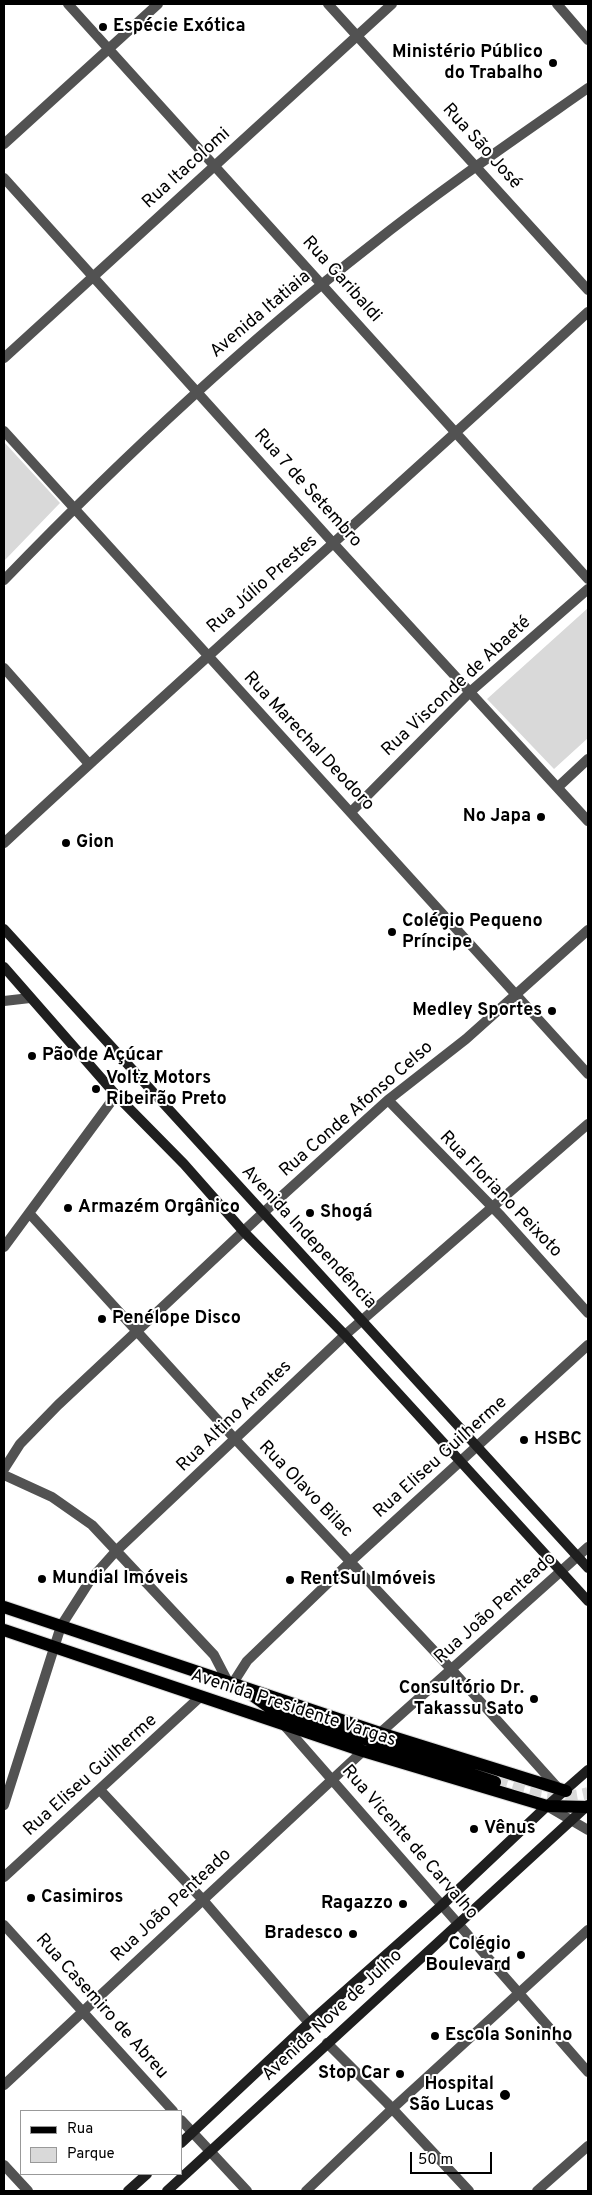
<!DOCTYPE html>
<html>
<head>
<meta charset="utf-8">
<style>
  body { margin:0 }
  #map { position:relative; width:592px; height:2195px; overflow:hidden; background:#fff; font-family:Overpass,sans-serif }
  canvas { display:block }
  .frame { position:absolute; inset:0; border:5px solid #000; pointer-events:none }
  .legend { position:absolute; left:20px; top:2110px; width:162px; height:65px; box-sizing:border-box; background:#fff; border:1px solid #999; margin:0; padding:6px 9px; list-style:none; font-size:15px; color:#000 }
  .legend li { display:flex; align-items:center; gap:10px; height:25px }
  .legend b { width:25px; border:1px solid #999 }
  .scale { position:absolute; left:410px; top:2152px; width:82px; height:22px; box-sizing:border-box; border:2px solid #000; border-top:0; padding-left:6px; font-size:15px; line-height:18px; white-space:nowrap; color:#000; -webkit-text-stroke:4px #fff; paint-order:stroke }
</style>
</head>
<body>
<div id="map">
<canvas width="592" height="2195"></canvas>
<div class="frame"></div>
<ul class="legend">
<li><b style="height:6px;background:#000"></b>Rua</li>
<li><b style="height:14px;background:#d9d9d9"></b>Parque</li>
</ul>
<div class="scale">50 m</div>
</div>
<script>
const ctx = document.querySelector('canvas').getContext('2d');
ctx.lineJoin = 'round';
function fillPath(path, color) {
  ctx.fillStyle = color;
  ctx.fill(path, 'evenodd');
}
function stroke(path, color, width, dash) {
  ctx.strokeStyle = color;
  ctx.lineWidth = width;
  ctx.lineCap = dash ? 'butt' : 'round';
  ctx.setLineDash(dash || []);
  ctx.stroke(path);
}
function label(font, color, halo, rows, align = 'center') {
  ctx.font = font + ' Overpass,sans-serif';
  ctx.lineWidth = 4;
  ctx.setLineDash([]);
  ctx.textBaseline = 'middle';
  ctx.strokeStyle = halo;
  ctx.fillStyle = color;
  for (const [text, x, y, turn = 0] of rows) {
    ctx.save();
    ctx.translate(x, y);
    ctx.rotate((+turn || 0) * Math.PI / 180);
    ctx.textAlign = isNaN(turn) ? turn : align;
    if (halo) ctx.strokeText(text, 0, 0);
    ctx.fillText(text, 0, 0);
    ctx.restore();
  }
}
fillPath(new Path2D(`
  M4,442L60,503L4,561Z
  M588,608V738L554,769L487,699Z`), '#d9d9d9');
stroke(new Path2D(`
  M495,1782C526,1792 556,1802 588,1793`), '#d9d9d9', 12, [12, 6]);
const primary = new Path2D(`
  M4,1607L380,1733L566,1791
  M4,1630L363,1751L547,1806L588,1807
  M248,1692L269,1707L495,1782`);
stroke(primary, '#dbdbdb', 14);
stroke(new Path2D(`
  M68,4L588,579
  M328,4L588,290
  M557,4L588,40
  M4,144L158,4
  M4,178L334,544L588,821
  M4,358L392,4
  M4,431L588,1074
  M4,580C119,461 239,348 370,246C440,190 515,139 588,88
  M4,668L89,764
  M558,787L588,759
  M351,812L471,691L588,589
  M4,843C197,664 394,490 588,312
  M4,1001L30,998
  M388,1100L501,1216L588,1313
  M29,1213L235,1439L452,1670L558,1788
  M4,1247L116,1095
  M4,1469L20,1444L58,1405L263,1213L388,1100L466,1039L588,930
  M4,1475L52,1497L92,1525L214,1655L227,1680
  M233,1683L247,1661L351,1561L588,1345
  M284,1725L588,2072
  M380,1733L588,1547
  M100,1790L203,1900L309,2023
  M4,1805L61,1626L91,1579L116,1551L345,1335L588,1124
  M547,1806L588,1830
  M4,1877L200,1697
  M4,1925L173,2111
  M327,2043L387,2103L469,2191
  M4,2085L363,1751
  M181,2120L247,2191
  M4,2165L28,2191
  M306,2191L392,2109L588,1930
  M537,2191L588,2146`), '#525252', 10);
stroke(new Path2D(`
  M4,929L588,1568
  M4,967L116,1095L184,1164L244,1232L345,1335L588,1601
  M181,2143L309,2023L441,1906L547,1806L588,1770
  M128,2191L147,2174
  M167,2191L588,1805`), '#1f1f1f', 10);
stroke(primary, '#000', 12);
for (const [x, y, r, color] of [
  [103,27,5,"#000"],
  [553,63,5,"#000"],
  [541,817,5,"#000"],
  [66,843,5,"#000"],
  [392,932,5,"#000"],
  [552,1011,5,"#000"],
  [32,1056,5,"#000"],
  [96,1089,5,"#000"],
  [68,1208,5,"#000"],
  [310,1213,5,"#000"],
  [102,1319,5,"#000"],
  [524,1440,5,"#000"],
  [42,1579,5,"#000"],
  [290,1580,5,"#000"],
  [534,1699,5,"#000"],
  [474,1829,5,"#000"],
  [31,1898,5,"#000"],
  [403,1904,5,"#000"],
  [353,1934,5,"#000"],
  [521,1955,5,"#000"],
  [435,2036,5,"#000"],
  [400,2074,5,"#000"],
  [505,2095,6,"#000"]
]) {
  const dot = new Path2D();
  dot.arc(x, y, r, 0, 2 * Math.PI);
  ctx.fillStyle = color;
  ctx.fill(dot);
  stroke(dot, '#fff', 2);
}
label('bold 18px', '#000', '#fff', [
  ["Espécie Exótica",113,27],
  ["Ministério Público",543,53,"right"],
  ["do Trabalho",543,74,"right"],
  ["No Japa",531,817,"right"],
  ["Gion",76,843],
  ["Colégio Pequeno",402,922],
  ["Príncipe",402,943],
  ["Medley Sportes",542,1011,"right"],
  ["Pão de Açúcar",42,1056],
  ["Voltz Motors",106,1079],
  ["Ribeirão Preto",106,1100],
  ["Armazém Orgânico",78,1208],
  ["Shogá",320,1213],
  ["Penélope Disco",112,1319],
  ["HSBC",534,1440],
  ["Mundial Imóveis",52,1579],
  ["RentSul Imóveis",300,1580],
  ["Consultório Dr.",524,1689,"right"],
  ["Takassu Sato",524,1710,"right"],
  ["Vênus",484,1829],
  ["Casimiros",41,1898],
  ["Ragazzo",393,1904,"right"],
  ["Bradesco",343,1934,"right"],
  ["Colégio",511,1945,"right"],
  ["Boulevard",511,1966,"right"],
  ["Escola Soninho",445,2036],
  ["Stop Car",390,2074,"right"],
  ["Hospital",494,2085,"right"],
  ["São Lucas",494,2106,"right"]
], 'left');
label('18px', '#000', '#fff', [
  ["Rua São José",481,147,48],
  ["Rua Itacolomi",187,169,-42],
  ["Rua Garibaldi",341,280,48],
  ["Avenida Itatiaia",261,315,-40],
  ["Rua 7 de Setembro",307,489,48],
  ["Rua Júlio Prestes",263,585,-41],
  ["Rua Visconde de Abaeté",457,687,-43],
  ["Rua Marechal Deodoro",308,742,47],
  ["Rua Conde Afonso Celso",357,1110,-41],
  ["Rua Floriano Peixoto",500,1195,46],
  ["Avenida Independência",308,1238,47],
  ["Rua Altino Arantes",235,1417,-44],
  ["Rua Eliseu Guilherme",441,1458,-42],
  ["Rua Olavo Bilac",305,1490,46],
  ["Rua João Penteado",496,1609,-42],
  ["Avenida Presidente Vargas",293,1709,18],
  ["Rua Eliseu Guilherme",91,1776,-42],
  ["Rua Vicente de Carvalho",409,1843,49],
  ["Rua João Penteado",172,1906,-43],
  ["Rua Casemiro de Abreu",101,2007,48],
  ["Avenida Nove de Julho",333,2016,-43]
]);
</script>
</body>
</html>
